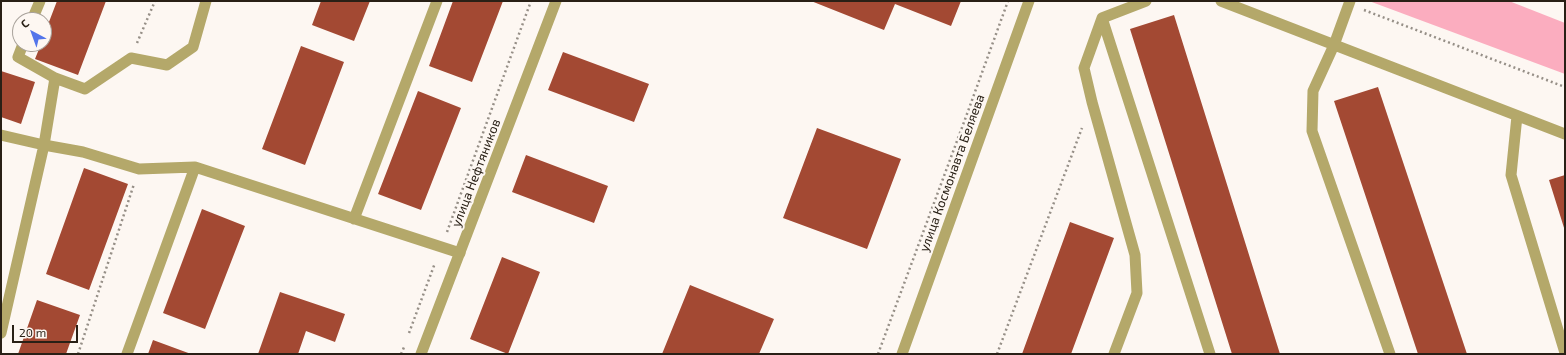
<!DOCTYPE html>
<html>
<head>
<meta charset="utf-8">
<style>
  body { margin:0 }
  #map { position:relative; width:1566px; height:355px; overflow:hidden; background:#fdf7f2; font-family:"Exo 2",sans-serif }
  canvas { display:block }
  .frame { position:absolute; inset:0; border:2px solid #292016; pointer-events:none }
  .north { position:absolute; left:12px; top:12px; width:40px; height:40px; box-sizing:border-box; background:#fdf7f2; border:1px solid #a8a19a; border-radius:50%; rotate:319deg; font-size:11px; font-weight:700; line-height:16px; text-align:center; color:#292016 }
  .north::after { content:''; display:block; margin:auto; width:14px; height:18px; background:#5375ea; clip-path:polygon(50% 0,100% 100%,50% 72%,0 100%) }
  .scale { position:absolute; left:12px; top:325px; width:66px; height:18px; box-sizing:border-box; border:2px solid #292016; border-top:0; padding-left:5px; font-size:12px; line-height:14px; white-space:nowrap; color:#292016; -webkit-text-stroke:3px #fdf7f2; paint-order:stroke }
</style>
</head>
<body>
<div id="map">
<canvas width="1566" height="355"></canvas>
<div class="frame"></div>
<div class="north">С</div>
<div class="scale">20 m</div>
</div>
<script>
const ctx = document.querySelector('canvas').getContext('2d');
ctx.lineJoin = 'round';
function fillPath(path, color) {
  ctx.fillStyle = color;
  ctx.fill(path, 'evenodd');
}
function stroke(path, color, width, dash) {
  ctx.strokeStyle = color;
  ctx.lineWidth = width;
  ctx.lineCap = dash ? 'butt' : 'round';
  ctx.setLineDash(dash || []);
  ctx.stroke(path);
}
function label(font, color, halo, rows, align = 'center') {
  ctx.font = font + ' "Exo 2",sans-serif';
  ctx.lineWidth = 4;
  ctx.setLineDash([]);
  ctx.textBaseline = 'middle';
  ctx.strokeStyle = halo;
  ctx.fillStyle = color;
  for (const [text, x, y, turn = 0] of rows) {
    ctx.save();
    ctx.translate(x, y);
    ctx.rotate((+turn || 0) * Math.PI / 180);
    ctx.textAlign = isNaN(turn) ? turn : align;
    if (halo) ctx.strokeText(text, 0, 0);
    ctx.fillText(text, 0, 0);
    ctx.restore();
  }
}
fillPath(new Path2D(`
  M1369,1H1509L1565,23V74Z`), '#fbadbf');
fillPath(new Path2D(`
  M57,1H106L78,75L35,59L41,44H44V35Z
  M321,1H370L354,41L312,25Z
  M453,1H503L472,82L429,66Z
  M811,1H961L951,26L895,4L884,30Z
  M1174,15L1280,354H1232L1130,29Z
  M301,46L344,62L305,165L262,149Z
  M563,52L649,84L634,122L548,90Z
  M1,71L35,82L21,124L1,117Z
  M1378,87L1467,354H1418L1334,101Z
  M418,91L461,108L421,210L378,194Z
  M817,128L901,159L867,249L783,218Z
  M526,155L608,186L594,223L512,192Z
  M84,168L128,184L89,290L46,274Z
  M1565,175V231L1549,180Z
  M202,209L245,226L205,329L163,313Z
  M1070,222L1114,238L1071,354H1022Z
  M502,257L540,272L508,354L470,339Z
  M690,285L774,319L759,354H662Z
  M280,292L345,314L335,342L306,331L298,354H258Z
  M37,300L80,315L66,354H18Z
  M153,340L191,354H148Z`), '#a34933');
stroke(new Path2D(`
  M1364,10L1565,87
  M137,43L155,1
  M447,232L531,1
  M409,333L435,263
  M78,354L134,184
  M401,354L405,345
  M878,354L967,114L1008,1
  M997,354L1082,128`), '#968f87', 2.5, [2, 3]);
stroke(new Path2D(`
  M1221,1L1565,134
  M1350,1L1334,45L1313,91L1312,131L1390,354
  M1102,18L1210,354
  M32,20L40,1
  M23,44L18,57L55,78L44,145L83,152L139,169L195,167L460,253
  M55,78L85,89L131,58L167,65L193,47L206,1
  M1517,116L1511,175L1565,353
  M1,135L44,145L1,333
  M354,219L437,1
  M127,354L195,167
  M1114,354L1137,293L1135,255L1092,102L1084,68L1102,18L1146,1`), '#b4a86a', 11);
stroke(new Path2D(`
  M421,354L556,1`), '#b4a86a', 11);
stroke(new Path2D(`
  M902,354L1029,1`), '#b4a86a', 11);
label('13px', '#292016', '#fdf7f2', [
  ["улица Нефтяников",476,173,-69],
  ["улица Космонавта Беляева",952,173,-70]
]);
</script>
</body>
</html>
